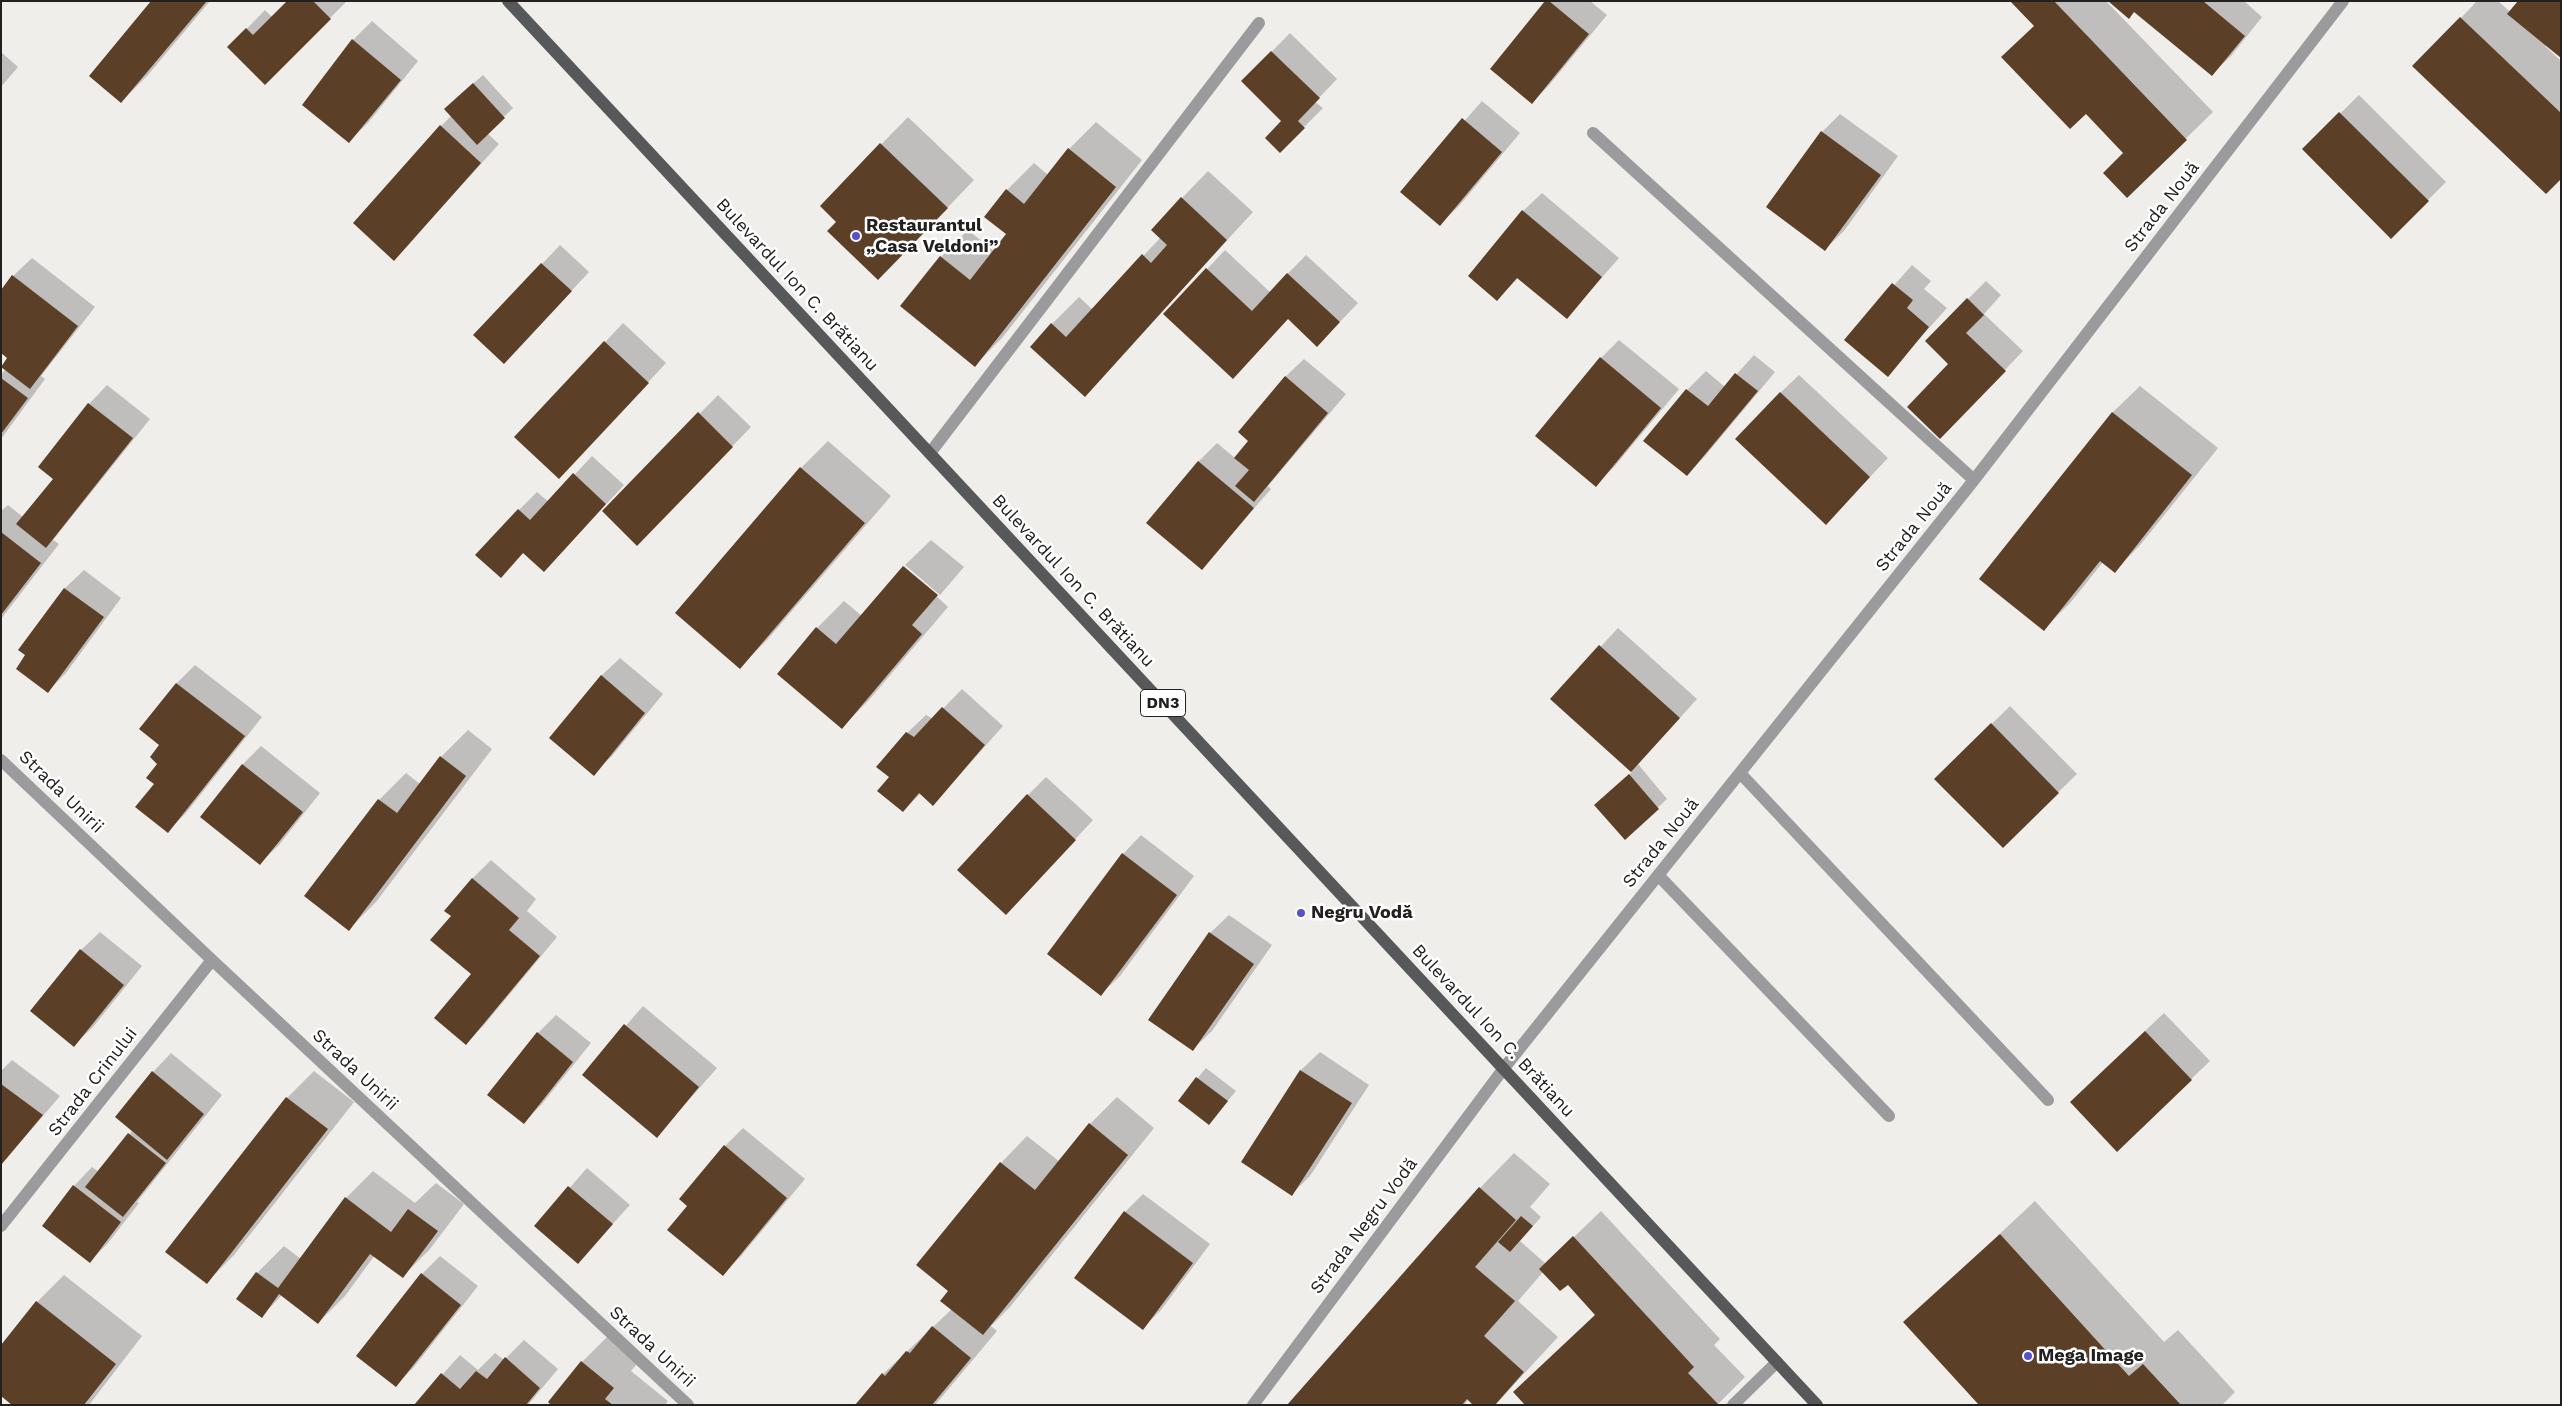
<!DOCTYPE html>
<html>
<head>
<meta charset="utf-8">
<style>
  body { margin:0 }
  #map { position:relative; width:2562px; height:1406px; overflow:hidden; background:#f0eeeb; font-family:"Work Sans",sans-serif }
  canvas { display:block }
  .frame { position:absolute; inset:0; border:2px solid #222120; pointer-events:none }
</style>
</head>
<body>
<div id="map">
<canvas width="2562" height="1406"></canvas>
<div class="frame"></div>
</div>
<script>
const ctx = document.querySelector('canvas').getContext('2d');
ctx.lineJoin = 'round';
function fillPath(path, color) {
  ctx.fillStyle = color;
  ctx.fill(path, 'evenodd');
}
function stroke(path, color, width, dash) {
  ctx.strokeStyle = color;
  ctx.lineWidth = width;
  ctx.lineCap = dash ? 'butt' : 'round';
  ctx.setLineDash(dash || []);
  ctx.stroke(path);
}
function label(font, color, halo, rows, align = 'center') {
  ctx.font = font + ' "Work Sans",sans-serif';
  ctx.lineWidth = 5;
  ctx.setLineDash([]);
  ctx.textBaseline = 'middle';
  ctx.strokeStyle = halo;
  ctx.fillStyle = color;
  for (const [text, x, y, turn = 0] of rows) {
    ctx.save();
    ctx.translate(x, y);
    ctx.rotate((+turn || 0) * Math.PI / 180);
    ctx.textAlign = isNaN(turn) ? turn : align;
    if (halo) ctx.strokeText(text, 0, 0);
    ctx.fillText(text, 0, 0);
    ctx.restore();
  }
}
fillPath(new Path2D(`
  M153,1H210L148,75L121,102Z
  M289,1H347L265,83L229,47L265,10L272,17Z
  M1547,1H1590L1607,15L1550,84L1532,103Z
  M2011,1H2106L2213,112L2127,196L2125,153L2035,25Z
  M2110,1H2244L2262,17L2231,56L2212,74L2135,11L2129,17Z
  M2477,1H2498L2547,45L2545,46L2561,61V178L2461,18Z
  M372,21L418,61L368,123L349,141L303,105L353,40Z
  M1290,33L1337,79L1315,102L1323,108L1280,151L1283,121L1243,81Z
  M1,52L18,67L1,87Z
  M483,75L513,108L487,133L499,144L412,240L441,126L451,116L454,100Z
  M2359,95L2446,182L2391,237L2304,149Z
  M1482,101L1520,133L1459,206L1440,224L1402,192Z
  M1840,114L1898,156L1844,231L1825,249L1822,132Z
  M908,117L974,180L905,252L837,222L821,206Z
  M1096,122L1142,160L1002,338L975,365L941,257L968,230L994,251L1008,234L1007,190L1034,163L1048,175L1069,149Z
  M1208,171L1253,212L1085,395L1052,324L1079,297L1093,310L1161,237L1182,198Z
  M1542,193L1619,258L1567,317L1519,277L1497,299L1523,211Z
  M560,245L589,272L522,344L542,264Z
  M1225,250L1270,292L1306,255L1358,303L1335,327L1288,318L1165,314Z
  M32,258L95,307L41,376L45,379L1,439V374L6,369L9,358L13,276Z
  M1912,265L1931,281L1924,289L1947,308L1887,375L1846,340Z
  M1986,281L2001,295L1984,314L2023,351L1958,419L1950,364L1968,299Z
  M623,323L666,363L577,459L516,437Z
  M1619,340L1679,389L1614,467L1595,485L1601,358Z
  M1754,355L1775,372L1705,456L1687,475L1645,441L1687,390L1706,371L1725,387Z
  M1304,359L1346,394L1268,486L1271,489L1202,568L1198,462L1217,443L1235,458L1250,441L1285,377Z
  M1799,375L1888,458L1826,523L1780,393Z
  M107,385L150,419L53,540L59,544L1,619V511L8,505L23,517L54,479L39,467L89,404Z
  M2140,386L2218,448L2141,544L2115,571L2103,562L2071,602L2044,629L1981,579L2113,412Z
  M718,395L751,427L655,526L604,511Z
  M828,441L891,496L767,640L740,667L801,468Z
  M592,456L624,485L562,552H524L501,576L519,510L537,492L549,502Z
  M931,540L964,567L940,595L905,565Z
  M904,566L948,607L869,700L842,727L779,674L817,628L844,601L862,616Z
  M84,570L121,598L66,673L48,691L27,655L20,650L65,588Z
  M1618,628L1697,699L1638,764L1667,799L1625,838L1605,796L1632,772L1552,699Z
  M620,658L663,694L612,756L593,774L601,676Z
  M195,665L262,717L186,813L168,831L155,784L161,744L141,729L177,683Z
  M962,689L1003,726L933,805L921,793L903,811L891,777L907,733L926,715L933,719Z
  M2010,706L2077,774L2003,846L1936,779Z
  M468,730L492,749L376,902L349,929L306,896L379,800L406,773L420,784L441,757Z
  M261,746L320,793L279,845L260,863L202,816L243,764Z
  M1046,777L1093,820L1006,914L1028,795Z
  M1141,835L1194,876L1120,976L1101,994L1123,854Z
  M491,860L536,899L527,911L557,937L484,1025L466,1043L473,974L452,916L472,879Z
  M1229,915L1272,945L1212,1031L1193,1049L1210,933Z
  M100,932L142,966L93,1027L74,1045L32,1011L81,950Z
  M643,1006L717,1068L657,1136L583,1075Z
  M2164,1013L2210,1061L2117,1150L2090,1083Z
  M556,1015L591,1043L542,1104L524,1122L538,1033Z
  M1320,1052L1369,1085L1310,1176L1292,1194L1242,1162L1301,1070Z
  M171,1053L222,1095L137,1202L139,1203L108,1243L90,1262L43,1226L74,1186L92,1167L99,1172L133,1130L153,1072Z
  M12,1060L60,1096L1,1165V1071Z
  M1206,1068L1236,1091L1209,1123L1179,1100Z
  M314,1071L354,1102L234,1255L207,1282L167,1252L287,1098Z
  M1117,1097L1154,1128L1010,1307L991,1326L997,1331L935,1405H857L883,1374L952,1309L950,1291L1001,1163L1027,1136L1060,1162L1090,1124Z
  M743,1128L805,1179L741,1256L723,1274L689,1206L725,1146Z
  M1514,1153L1550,1184L1530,1207L1541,1217L1520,1241L1546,1264L1601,1211L1720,1339L1714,1345L1745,1377L1717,1405L1515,1392L1596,1314L1568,1283L1543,1272L1518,1301L1558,1337L1495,1405L1469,1399L1464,1405H1288L1480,1188Z
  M587,1168L630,1205L578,1262L536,1226Z
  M373,1171L415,1203L436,1183L464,1204L430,1249L403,1276L375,1255L345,1296L318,1323L282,1295L262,1316L238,1298L257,1273L284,1246L301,1259L346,1198Z
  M1143,1194L1210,1244L1161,1310L1143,1328L1125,1212Z
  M2035,1201L2164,1342L2178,1330L2235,1392L2222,1405H1981L1905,1322Z
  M440,1256L478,1286L414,1367L396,1385L422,1274Z
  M64,1275L142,1336L89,1405H14L37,1302Z
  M609,1335L640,1360L631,1371L668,1401L665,1405H553L582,1362Z
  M524,1340L558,1369L528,1405H415L460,1355L478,1370L495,1353L504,1360Z`), '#0003');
fillPath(new Path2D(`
  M151,1H207L121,103L89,76Z
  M287,1H313L331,19L265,85L227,47L246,28L253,35Z
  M1545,1H1549L1589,34L1532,104L1490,69Z
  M2010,1H2054L2187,140L2127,198L2103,173L2123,153L2086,114L2070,129L2001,57L2034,26Z
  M2108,1H2203L2245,36L2212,76L2134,12L2129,19Z
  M2518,1H2561V58L2507,14Z
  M2460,17L2561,113V179L2546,194L2412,66Z
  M352,39L401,80L349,143L302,105Z
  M1271,51L1320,98L1298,121L1305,128L1280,153L1265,138L1281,121L1241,81Z
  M473,83L505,118L477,145L444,109Z
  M2339,112L2429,201L2391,239L2302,149Z
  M1462,118L1502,152L1440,226L1400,192Z
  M440,125L481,163L394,261L353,223Z
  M1821,131L1881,175L1825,251L1766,207Z
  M880,143L948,208L878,280L827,231L836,222L820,206Z
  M1068,148L1116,187L975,367L900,306L940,256L970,280L1006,234L984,217L1006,189L1024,204Z
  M1181,197L1227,240L1085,397L1030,347L1051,323L1066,337L1142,254L1151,263L1167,245L1151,230Z
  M1522,210L1602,277L1567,319L1517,278L1497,301L1468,276Z
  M541,263L572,291L504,364L473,335Z
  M1206,268L1252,311L1287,273L1340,322L1317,347L1288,319L1233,379L1163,314Z
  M12,275L78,326L30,389L1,367L7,358L1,353V290Z
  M1892,283L1913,300L1907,308L1929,327L1888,377L1844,340Z
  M1967,298L1984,315L1966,333L2006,371L1940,439L1907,407L1948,364L1925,341Z
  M604,341L649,383L559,479L514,437Z
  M1600,357L1661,408L1596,487L1535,436Z
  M1735,373L1758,391L1687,476L1643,441L1686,389L1708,406Z
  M1285,376L1328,413L1254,502L1235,486L1249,470L1234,458L1248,441L1238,432Z
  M1,378L28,398L1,434Z
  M1780,392L1870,477L1826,525L1735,439Z
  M88,403L133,438L46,548L16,524L53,479L38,467Z
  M698,412L733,447L637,546L602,511Z
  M2112,412L2192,475L2115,573L2100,561L2044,631L1979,579Z
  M1198,461L1254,508L1202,570L1146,523Z
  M800,467L865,523L740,669L675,613Z
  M573,473L606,504L544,572L523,553L501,578L475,555L518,509L530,520Z
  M1,532L41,563L1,615Z
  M903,566L938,595L912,625L922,634L842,729L777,674L816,627L836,644Z
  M64,588L104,617L48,693L16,669L25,655L18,650Z
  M1599,645L1680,718L1631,772L1550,699Z
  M601,675L645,713L594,776L549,738Z
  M176,683L245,736L168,833L135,807L154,784L146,778L157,764L150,757L159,745L139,729Z
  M942,707L985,745L933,806L919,793L903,812L877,791L889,777L876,767L906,732L914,737Z
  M1991,723L2059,793L2003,848L1934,779Z
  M440,756L466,776L349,931L304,896L378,799L397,813Z
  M242,764L303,812L260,865L200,817Z
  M1629,774L1659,809L1625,840L1594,805Z
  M1027,794L1076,840L1006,915L957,870Z
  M1122,853L1177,895L1101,996L1047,954Z
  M472,878L519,918L509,930L540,956L466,1045L434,1018L471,974L430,940L451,916L444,911Z
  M1209,932L1254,964L1193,1051L1148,1020Z
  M80,949L124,985L74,1047L30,1011Z
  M624,1024L699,1087L657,1138L582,1075Z
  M2145,1031L2192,1080L2117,1152L2070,1102Z
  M537,1032L573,1062L524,1124L487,1095Z
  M1300,1070L1352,1103L1292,1196L1241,1162Z
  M152,1071L204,1114L167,1160L115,1117Z
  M1196,1077L1228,1101L1209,1125L1178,1101Z
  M1,1084L43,1115L1,1165Z
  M286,1097L328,1129L207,1284L165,1252Z
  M1089,1123L1128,1155L983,1335L940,1301L948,1291L916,1265L1000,1162L1035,1190Z
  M128,1133L166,1163L123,1217L85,1187Z
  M724,1145L787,1198L723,1276L667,1230L687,1206L679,1199Z
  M73,1185L121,1222L90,1263L42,1226Z
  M568,1186L613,1224L578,1264L534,1226Z
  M1479,1187L1516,1220L1475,1267L1515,1301L1484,1336L1524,1372L1495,1405H1473L1467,1399L1462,1405H1287Z
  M345,1197L391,1232L408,1209L438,1231L403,1278L370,1254L318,1324L279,1294L262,1318L236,1299L256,1272L278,1288Z
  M1124,1211L1193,1263L1143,1330L1074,1278Z
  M1521,1216L1533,1226L1510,1252L1498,1242Z
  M2000,1234L2129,1376L2143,1364L2181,1405H1979L1903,1322Z
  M1573,1236L1694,1367L1688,1373L1719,1405H1525L1513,1392L1595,1315L1568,1285L1560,1291L1539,1269Z
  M421,1273L461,1305L396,1387L356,1356Z
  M36,1301L116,1364L84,1405H12L1,1396V1345Z
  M932,1326L971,1358L932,1405H855L882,1373L885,1376L906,1351L910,1353Z
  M505,1357L540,1388L526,1405H414L441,1373L460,1389L476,1371L487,1379Z
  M581,1361L614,1388L605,1399L613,1405H551L548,1402Z`), '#5b3f27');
stroke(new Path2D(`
  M1593,133L1974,480
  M930,453L1259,23
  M1,760L212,960L688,1405
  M1740,773L2048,1100
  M1658,875L1889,1116
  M1,1226L212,960
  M1253,1405L1504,1068L1974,480L2343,1
  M1733,1405L1777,1362`), '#9b9b9d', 12);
stroke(new Path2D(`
  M508,1L1817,1405`), '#57585a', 12);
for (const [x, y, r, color] of [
  [856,236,5,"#5751c9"],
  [1301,913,5,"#5751c9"],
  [2028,1356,5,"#5751c9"]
]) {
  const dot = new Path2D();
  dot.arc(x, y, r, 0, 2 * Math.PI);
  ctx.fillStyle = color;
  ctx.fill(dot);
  stroke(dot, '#fff', 2);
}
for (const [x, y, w] of [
  [1163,703,45]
]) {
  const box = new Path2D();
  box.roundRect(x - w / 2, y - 13.5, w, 27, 4);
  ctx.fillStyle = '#fff';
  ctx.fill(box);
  stroke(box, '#222120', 1);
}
label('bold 16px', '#222120', null, [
  ["DN3",1163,703]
]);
label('18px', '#222120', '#fff', [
  ["Strada Nouă",2162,207,-52],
  ["Bulevardul Ion C. Brătianu",797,285,47],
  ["Strada Nouă",1914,527,-51],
  ["Bulevardul Ion C. Brătianu",1073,581,47],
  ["Strada Unirii",61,792,44],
  ["Strada Nouă",1661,843,-51],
  ["Bulevardul Ion C. Brătianu",1493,1031,47],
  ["Strada Unirii",355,1070,43],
  ["Strada Crinului",93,1082,-52],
  ["Strada Negru Vodă",1364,1226,-53],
  ["Strada Unirii",652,1347,43]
]);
label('bold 18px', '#222120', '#fff', [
  ["Restaurantul",866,226],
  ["„Casa Veldoni”",866,247],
  ["Negru Vodă",1311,913],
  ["Mega Image",2038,1356]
], 'left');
</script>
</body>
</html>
